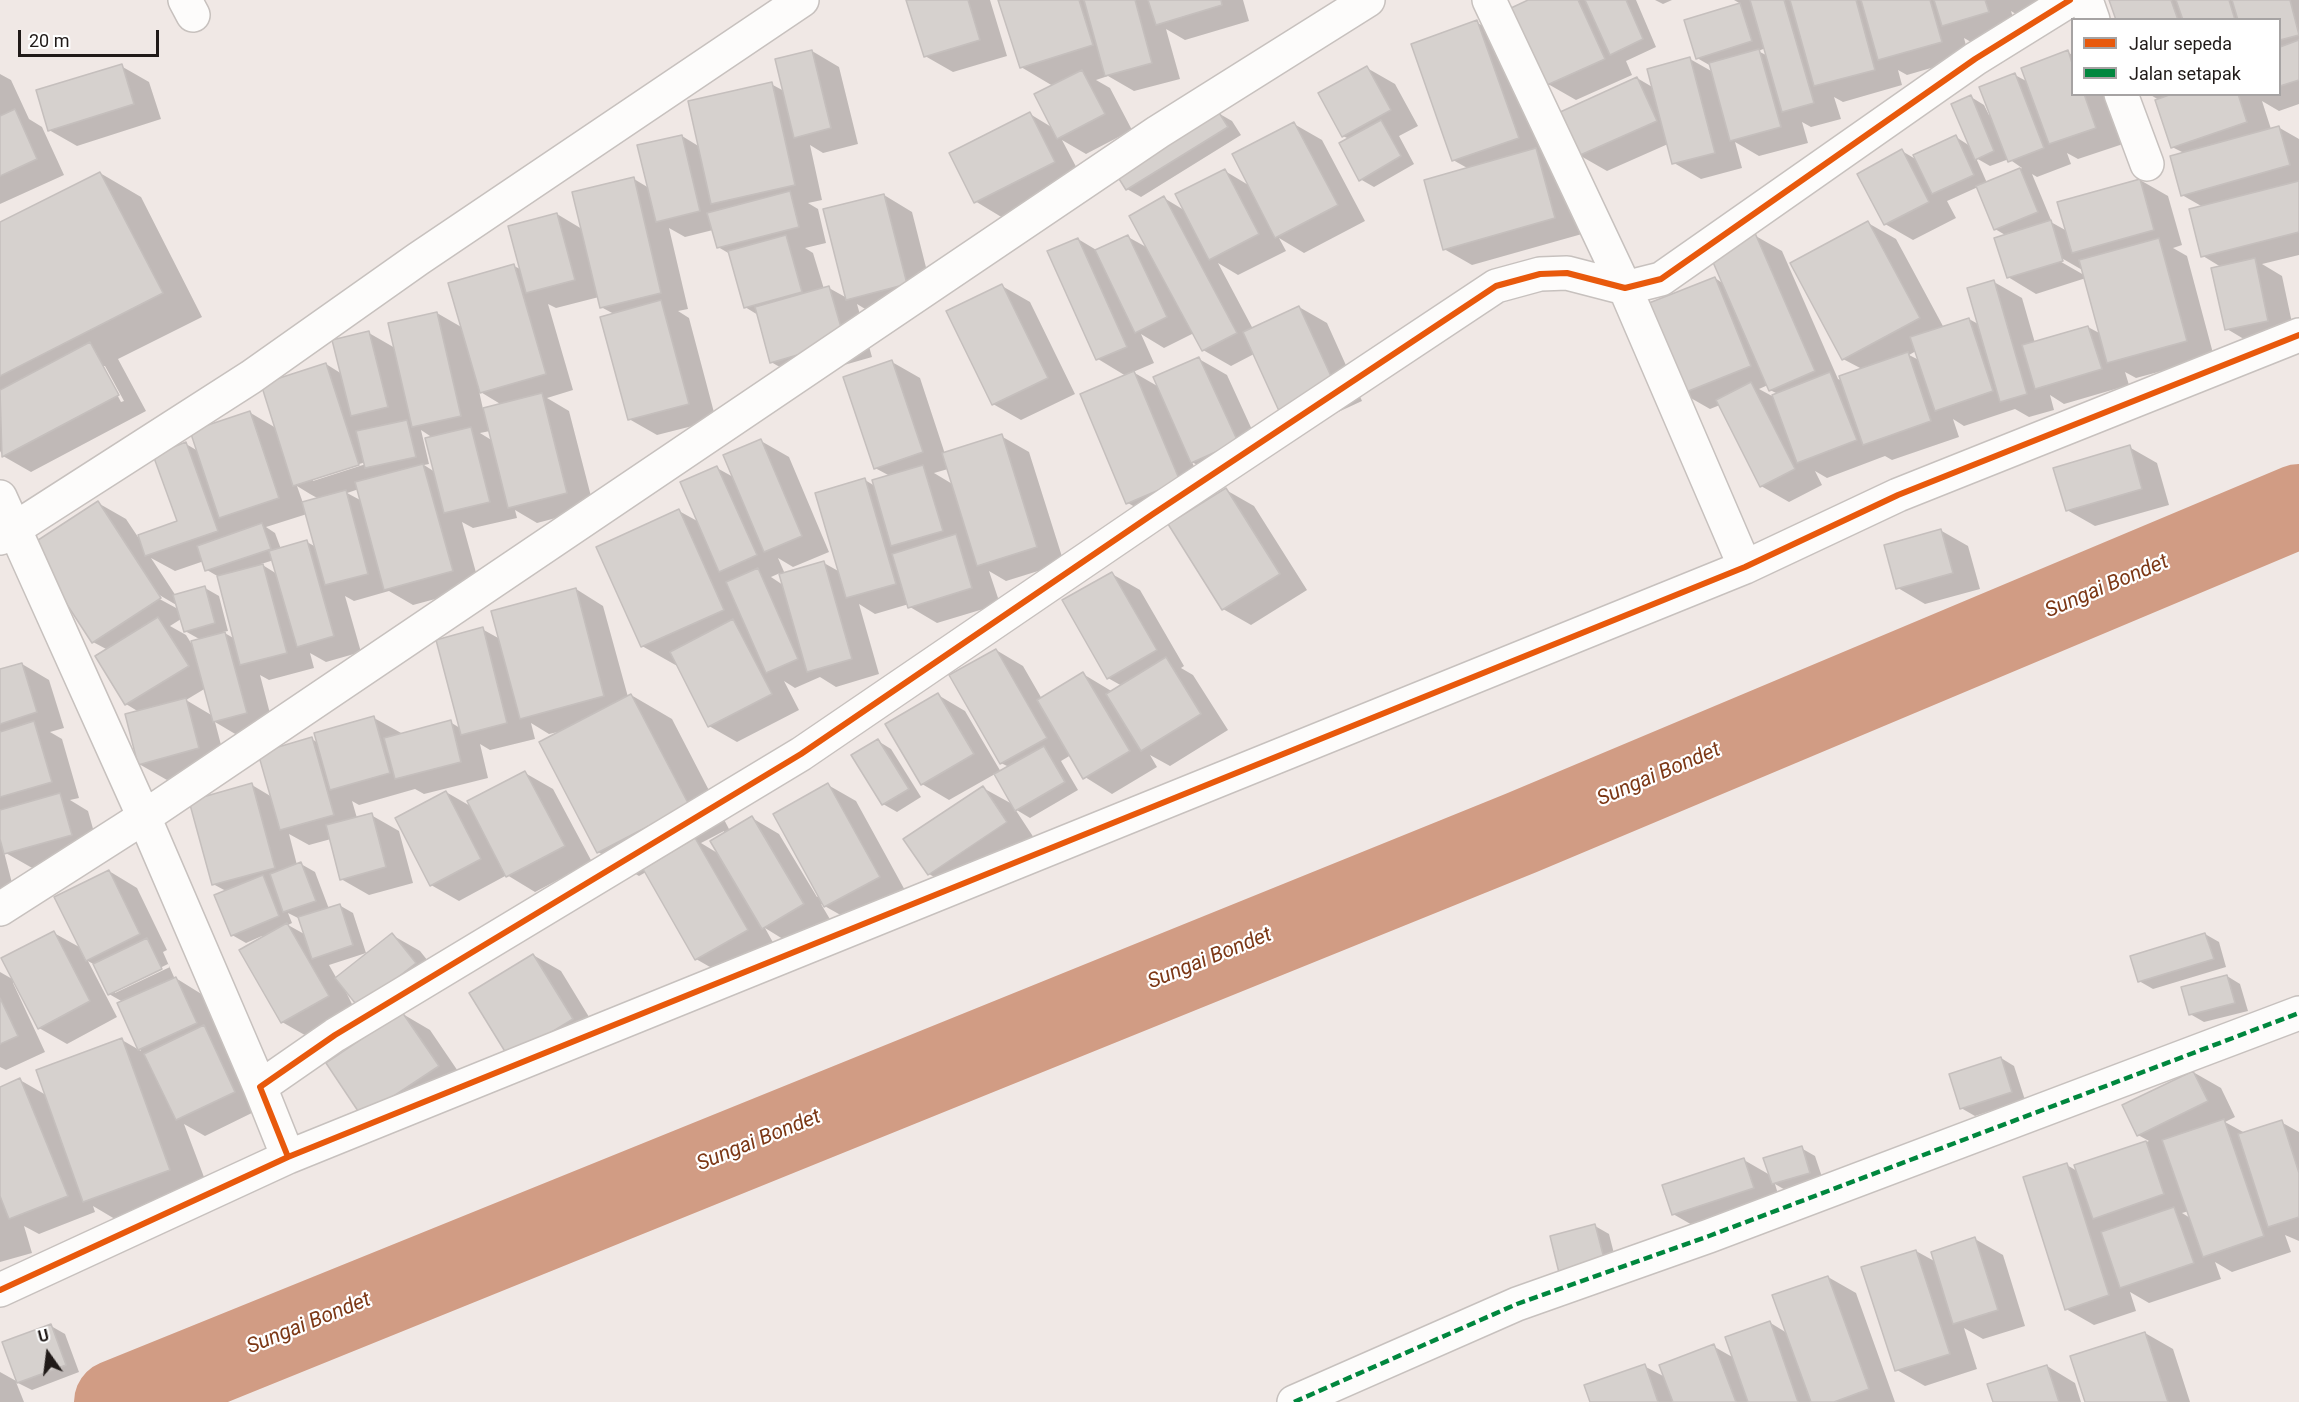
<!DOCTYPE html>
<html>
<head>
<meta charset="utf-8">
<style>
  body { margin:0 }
  #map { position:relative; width:2299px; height:1402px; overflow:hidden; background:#f0e8e5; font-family:Roboto,sans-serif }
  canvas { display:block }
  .legend { position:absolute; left:2071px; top:18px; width:210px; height:78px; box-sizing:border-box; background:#fff; border:2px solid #a6a3a3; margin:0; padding:8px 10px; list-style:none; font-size:18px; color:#201a18 }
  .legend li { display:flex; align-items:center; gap:12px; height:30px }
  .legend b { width:30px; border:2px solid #a6a3a3 }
  .north { position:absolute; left:18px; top:1324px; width:60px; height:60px; -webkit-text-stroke:4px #fff; paint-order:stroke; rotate:346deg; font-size:16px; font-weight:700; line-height:24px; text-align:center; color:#201a18 }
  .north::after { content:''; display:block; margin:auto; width:21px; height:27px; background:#201a18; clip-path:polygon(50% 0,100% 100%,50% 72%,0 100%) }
  .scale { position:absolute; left:18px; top:30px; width:141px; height:27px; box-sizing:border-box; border:3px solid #201a18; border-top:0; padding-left:8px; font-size:18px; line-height:21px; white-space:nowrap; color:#201a18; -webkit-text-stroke:4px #fff; paint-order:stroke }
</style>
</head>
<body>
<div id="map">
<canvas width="2299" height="1402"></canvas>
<ul class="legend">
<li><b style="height:8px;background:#e8590c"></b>Jalur sepeda</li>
<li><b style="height:8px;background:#00873e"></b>Jalan setapak</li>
</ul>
<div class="north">U</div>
<div class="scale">20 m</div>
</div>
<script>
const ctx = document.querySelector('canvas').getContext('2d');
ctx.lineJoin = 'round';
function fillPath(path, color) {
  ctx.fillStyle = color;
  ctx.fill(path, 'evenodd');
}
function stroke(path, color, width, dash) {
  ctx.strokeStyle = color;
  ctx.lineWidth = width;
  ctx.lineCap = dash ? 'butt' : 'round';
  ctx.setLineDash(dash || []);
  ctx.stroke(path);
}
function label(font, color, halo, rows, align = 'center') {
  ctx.font = font + ' Roboto,sans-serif';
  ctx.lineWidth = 4.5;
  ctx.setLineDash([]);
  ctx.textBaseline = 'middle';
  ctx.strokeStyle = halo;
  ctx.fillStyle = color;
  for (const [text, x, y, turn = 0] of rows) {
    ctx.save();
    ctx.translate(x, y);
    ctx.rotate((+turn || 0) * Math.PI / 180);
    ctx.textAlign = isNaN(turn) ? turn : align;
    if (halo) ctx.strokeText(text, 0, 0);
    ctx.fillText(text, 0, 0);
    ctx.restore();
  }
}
fillPath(new Path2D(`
  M908,0H990L1007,56L953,72L925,56Z
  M999,0H1243L1249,21L1185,40L1166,29L1180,79L1134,91L1108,76L1096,80L1110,88L1132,130L1086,154L1062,140L1082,178L1003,218L975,201L1030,114L1053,128V86L1021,67Z
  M1532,0H1636L1656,47L1626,61L1632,75L1576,100L1548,84Z
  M1655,0H1672L1663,4Z
  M1734,0H2071L2019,16L2011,11L2016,28L1971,42L1964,38L1969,57L1907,75L1898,70L1902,85L1843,102L1834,97L1841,119L1811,127L1802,122L1808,143L1759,156L1735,142L1742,168L1701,179L1674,163L1668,144L1607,171L1579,155L1637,78L1654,88L1690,59L1713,72L1711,66L1697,58L1686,21L1741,4ZM1766,48L1768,56L1758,51Z
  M2111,0H2299V104L2279,111L2262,101L2271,129L2278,127L2299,139V255L2262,264L2282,276L2295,337L2254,345L2227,329L2221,267L2203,256V207L2182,195L2184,153L2172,147L2159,100L2149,94H2280V20H2117Z
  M1476,22L1504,38L1546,153L1543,154L1564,166L1582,234L1472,265L1444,249L1469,169L1453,160Z
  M812,51L839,67L858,144L823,153L810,145L822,200L808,203L818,209L826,243L805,248L813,253L824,289L829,288L847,298L884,195L912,212L934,299L875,315L857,304L872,357L799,378L771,362L758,315L745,307L730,254L718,247L713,230L685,237L669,228L688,309L678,311L689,318L716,420L657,435L629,419L614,314L601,307L599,297L556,308L548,304L573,390L547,398L569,411L594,508L537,523L515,510L517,518L473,528L462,522L480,587L413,605L389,591L354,601L345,596L361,652L326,662L310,653L314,668L269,680L260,675L274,729L242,738L215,722L226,764L167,780L139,764V712L126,704L108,650L93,642L31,546L98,503L126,519L142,543L179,522L186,444L198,451L249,412L276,428L326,364L342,374L369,333L395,348L437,313L463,328L514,266L522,270L557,214L582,229L634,179L649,188L682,136L700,147L771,84L784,91ZM479,391L502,405L483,409ZM421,430L433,438L435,472L424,465L429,464ZM490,431L493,441L480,433ZM366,462V464L313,481V478ZM297,486L310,494L319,499L303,503ZM359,489L362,501L347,493ZM307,514L316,547L307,542L281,549L275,533L266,527ZM151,558L175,571L204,561L207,570L219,577L235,639L223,632L228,631L219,596L205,588L176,596ZM274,560L277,574L261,564ZM156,593L178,606V609L154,596ZM181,619L185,631L201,640L191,643L186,635L170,626ZM206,688L213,716L186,700Z
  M2068,52L2072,55V94H2105L2123,144L2078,159L2067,153L2071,164L2037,177L2032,174L2051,220L2049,221L2067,231L2140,180L2168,196L2182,245L2173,248L2187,256L2214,357L2136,378L2125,372L2129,385L2064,404L2050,395L2054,410L2029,417L2015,409L1964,426L1953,419L1959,437L1892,460L1885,456L1827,478L1815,471L1822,485L1789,502L1761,486L1720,405L1710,409L1682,393L1715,278L1724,284L1754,235L1782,251L1838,379L1843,381L1862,369L1843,359L1868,223L1896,239L1944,328L1969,319L1980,325L1994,282L2022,298L2035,343L2088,327L2101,334L2086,278L2036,294L2008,277L2007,236L1995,229L1978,187L1947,201L1956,218L1913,240L1885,224L1859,174L1902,151L1917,160L1956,137L1970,146L1971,97L1984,105L1989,115L1991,114L2015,75L2028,82ZM1976,158L1990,166L2009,159L2022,168L1987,183ZM2058,256L2084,271V275L2056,259ZM1916,351L1919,360L1909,355ZM1768,385L1770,390L1778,394L1772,396L1759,389Z
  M121,66L149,82L161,119L77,146L49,130Z
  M1367,68L1395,84L1418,126L1399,136L1414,164L1374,187L1360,179L1349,139L1343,136Z
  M0,74L11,80L29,119L42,127L64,175L0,204Z
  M1218,113L1232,121L1241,135L1141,197L1127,189L1118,175Z
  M1294,124L1322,140L1365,221L1304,253L1279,238L1286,251L1238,275L1218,263L1253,329L1299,307L1327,323L1362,401L1308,426L1254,354L1231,366L1203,350L1194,333L1164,348L1141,334L1154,363L1133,372L1159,387L1199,359L1227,375L1265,458L1220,478L1192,462L1207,496L1156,519L1128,503L1126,376L1098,359L1078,239L1098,251L1128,237L1148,248L1164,198L1184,210L1225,171L1250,186Z
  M100,173L141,197L202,317L118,359L146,411L31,472L3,456L0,451V224ZM102,366H105L124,401L121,402Z
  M1002,286L1030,302L1075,394L1021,420L993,404Z
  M892,362L920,378L945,454L1001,436L1029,452L1064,563L1006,581L989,571L1000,604L937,623L910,607L909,604L875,614L859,604L879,674L836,687L820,677L795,688L784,681L799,710L737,742L709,726L679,667L642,646L679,511L699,522L717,468L735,478L761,441L789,457L829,552L793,567L778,558L785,574L824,563L840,572L865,480L875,486L890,476L875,468ZM948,469L954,485L934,473ZM780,573L783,585L771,577Z
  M2129,447L2157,463L2169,505L2095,526L2067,510Z
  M1226,490L1254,506L1307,590L1251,625L1223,609Z
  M1940,530L1968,546L1980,589L1925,604L1898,588Z
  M1112,574L1140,590L1184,666L1181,668L1193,675L1228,730L1170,766L1150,755L1157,767L1112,794L1085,777L1071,755L1061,761L1078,790L1030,818L1015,809L1034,838L957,890L929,874L983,788L1014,805L995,774L949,800L922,784L938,695L965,711L1001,772L1009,767L1001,763L996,650L1023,666L1042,699L1083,674L1113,692L1122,686L1108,678Z
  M576,589L603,606L628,697L631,695L672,719L730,831L752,818L779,834L817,897L819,896L828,785L856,801L907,894L853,922L821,904L831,921L791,944L765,928L775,946L724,975L696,959L646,872L639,876L598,852L558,732L549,734L531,723L535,739L490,750L480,744L488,778L424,794L415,789L359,805L352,801L357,818L371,815L399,831L413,883L369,895L341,879L331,839L309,845L289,834L297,865L301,864L315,872L329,909L339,905L353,913L366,953L329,965L337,979L392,935L420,951L443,980L401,1013L430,1030L466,1083L391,1132L388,1023L343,986L356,1012L310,1038L282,1022L262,936L246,943L232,935L226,891L213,884L252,785L272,797L312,739L318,743L374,718L403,734L450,722L460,728L482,629L500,639ZM724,831L719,854L701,843ZM288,913L300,919L306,935L288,925L292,923Z
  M22,664L49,680L64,728L50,732L62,739L79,798L70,800L88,811L99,850L34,869L4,852L13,887L0,891V671Z
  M878,741L891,749L921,797L897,812L883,804L853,755Z
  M525,773L553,789L592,862L535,892L507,875L459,901L431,885L446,792L472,807Z
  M109,871L137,888L167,950L163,952L174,977L203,995L262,1108L205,1136L184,1124L210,1193L125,1225L93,1206L95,1212L39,1234L24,1226L32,1253L0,1262V1088L20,1080L46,1095L122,1040L141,1051L119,1004L123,1002L109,994L95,965L88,961L117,1017L67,1044L39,1028L15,982L13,983L45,1052L6,1070L0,1067V972L14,980L54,933L81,948ZM168,964L170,967L115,993V990Z
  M2205,934L2219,942L2226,967L2153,989L2139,981Z
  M533,955L561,971L600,1035L510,1057Z
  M2227,976L2240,984L2248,1011L2204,1022L2190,1014Z
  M2001,1058L2014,1066L2025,1100L1975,1116L1961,1108Z
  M2193,1072L2221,1088L2235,1117L2225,1122L2245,1133L2281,1122L2299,1132V1241L2285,1235L2291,1252L2232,1272L2215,1262L2221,1279L2149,1303L2130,1292L2136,1311L2094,1325L2066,1309L2067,1165L2077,1171L2076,1166L2149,1141L2138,1135ZM2189,1211L2192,1219L2182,1213Z
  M1801,1148L1815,1156L1823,1180L1787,1191L1775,1184L1781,1204L1701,1230L1673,1214L1744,1160L1770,1175Z
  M1595,1226L1609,1234L1620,1277L1576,1288Z
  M1975,1239L2003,1255L2025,1326L1983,1339L1964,1328L1977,1369L1925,1386L1897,1370L1916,1251L1936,1262Z
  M1828,1277L1856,1293L1895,1402H1592L1644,1366L1665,1377L1713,1346L1734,1358L1769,1322L1787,1333Z
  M51,1326L65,1334L79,1372L32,1390L16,1382L24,1402H0V1372L18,1382Z
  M2145,1333L2173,1349L2190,1402H2087Z
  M2047,1366L2075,1383L2081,1402H1994Z`), '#0003');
stroke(new Path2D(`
  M116,1402L1521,833L2299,506`), '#d19c84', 84);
const building = new Path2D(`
  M906,0H968L980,40L924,57Z
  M998,0H1079L1093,45L1020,68Z
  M1084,0H1135L1152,63L1105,76Z
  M1148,0H1221L1222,5L1156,25Z
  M1528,0H1578L1605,59L1547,85L1511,8Z
  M1585,0H1626L1643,39L1610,55Z
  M1750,0H1784L1814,103L1782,112Z
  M1790,0H1856L1875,70L1814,86Z
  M1861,0H1930L1942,42L1878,60Z
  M1934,0H1985L1989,12L1942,26Z
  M2109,0H2171L2178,20H2116Z
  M2176,0H2229L2235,20H2183Z
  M2232,0H2290L2299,35L2280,40V20H2238Z
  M1740,3L1752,41L1696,59L1684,20Z
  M1477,20L1519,138L1452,161L1411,44Z
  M2299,40V80L2280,86V47Z
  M1759,49L1781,127L1730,141L1709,63Z
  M812,50L831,128L794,138L775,59Z
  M2068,50L2072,63V94H2084L2096,128L2049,144L2021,68Z
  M1690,57L1715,153L1672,164L1647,69Z
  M122,64L134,104L48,131L36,90Z
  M1367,66L1391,110L1342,137L1318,93Z
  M1082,70L1105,114L1057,139L1034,94Z
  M2015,73L2044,148L2008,162L1979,87Z
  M1637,77L1657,121L1578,156L1558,113Z
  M772,82L795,185L711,204L688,101Z
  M2172,94H2238L2247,122L2171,148L2155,100Z
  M1971,95L1994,151L1975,160L1951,104Z
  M15,109L37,159L0,176V116Z
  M1218,111L1228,127L1126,190L1116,174Z
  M1030,112L1055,162L974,203L949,153Z
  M1381,120L1401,156L1359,181L1339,143Z
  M1294,122L1338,205L1275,238L1232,154Z
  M2279,126L2290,165L2181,196L2170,156Z
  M682,135L700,211L656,222L637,145Z
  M1956,135L1974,175L1932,194L1913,155Z
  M1536,148L1555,218L1443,250L1424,180Z
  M1902,149L1929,202L1884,225L1857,174Z
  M2020,168L2038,212L1994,230L1976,186Z
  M1225,169L1259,234L1209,260L1175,194Z
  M100,172L163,293L0,376V222Z
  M634,177L661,293L600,308L572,192Z
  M2140,179L2154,230L2072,253L2057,202Z
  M2299,181V232L2201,257L2189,209Z
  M790,191L799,227L717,248L707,213Z
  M884,194L907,284L846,300L823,209Z
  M1164,196L1237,333L1202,351L1129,216Z
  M557,213L575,280L526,293L508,226Z
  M2051,220L2063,261L2007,278L1994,238Z
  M1868,221L1920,318L1842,360L1790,263Z
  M1755,233L1815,371L1769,391L1709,253Z
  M786,235L802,292L744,308L728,251Z
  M1128,235L1167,317L1135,333L1095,250Z
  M1078,238L1127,347L1096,360L1047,251Z
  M2159,238L2187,341L2107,363L2079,260Z
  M2255,258L2268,321L2225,330L2211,268Z
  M514,264L546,374L480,393L448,283Z
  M1715,277L1751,366L1681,394L1644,305Z
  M1994,280L2027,394L2000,402L1967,288Z
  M1002,284L1048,378L992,405L946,311Z
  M829,286L845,341L770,363L755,307Z
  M661,300L689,404L628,420L600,317Z
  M1299,306L1335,385L1279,411L1243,332Z
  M437,312L461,416L412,427L388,323Z
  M1969,318L1993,391L1935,411L1910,337Z
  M2088,326L2102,369L2035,389L2022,345Z
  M369,331L388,407L351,416L332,340Z
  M90,342L119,395L2,457L0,390Z
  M1908,352L1931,421L1863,445L1839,376Z
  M1199,357L1238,442L1191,463L1153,377Z
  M892,360L923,452L874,469L843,377Z
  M326,363L359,465L293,486L261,384Z
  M1134,371L1180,481L1126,504L1080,394Z
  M1830,372L1857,440L1797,463L1772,395Z
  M1751,382L1795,469L1760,487L1716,400Z
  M542,393L567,493L508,508L483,408Z
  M250,411L279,498L219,518L190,431Z
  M407,420L416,457L365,468L356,431Z
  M471,427L490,502L444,513L425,438Z
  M1002,434L1037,547L977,566L942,453Z
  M761,439L802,536L764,552L723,455Z
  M186,442L218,531L145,556L138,535L177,521L153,455Z
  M2130,445L2142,489L2066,511L2053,468Z
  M423,464L453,571L384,590L355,482Z
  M923,465L943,531L891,546L872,480Z
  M717,466L757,555L719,572L680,482Z
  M865,478L896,584L846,598L815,493Z
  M1226,488L1280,574L1222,610L1168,524Z
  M346,490L368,574L325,585L302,502Z
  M98,501L161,598L92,643L29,546Z
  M679,509L724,610L641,647L596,547Z
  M262,523L271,549L205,571L197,546Z
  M1941,529L1953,573L1896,589L1884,545Z
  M956,534L972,588L908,608L892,554Z
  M307,540L334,636L297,647L269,551Z
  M824,561L852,659L807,672L779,574Z
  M263,564L287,653L240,665L217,576Z
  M758,568L798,659L766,673L726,582Z
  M1112,572L1157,650L1107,679L1062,600Z
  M205,586L215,623L184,632L173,595Z
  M576,588L604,696L520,719L491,611Z
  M158,617L189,666L125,705L95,656Z
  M733,619L772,694L708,727L670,652Z
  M483,627L507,723L461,735L436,640Z
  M225,632L247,713L213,722L191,641Z
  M996,649L1047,738L1000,764L949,675Z
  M1166,657L1201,714L1141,751L1106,694Z
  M22,663L37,712L0,724V669Z
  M1083,672L1130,751L1083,779L1037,700Z
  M938,693L974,754L921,785L885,724Z
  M631,694L689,805L597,853L539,742Z
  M186,698L199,748L138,765L125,714Z
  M374,716L390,773L330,790L314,733Z
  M451,720L461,762L395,779L384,738Z
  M34,721L52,782L0,797V732Z
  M312,737L334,815L280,830L258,753Z
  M878,739L909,789L882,805L851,755Z
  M1044,746L1065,782L1015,811L994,774Z
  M525,771L565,846L506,877L467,801Z
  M252,783L275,868L212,885L189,801Z
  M828,783L880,877L824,907L773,814Z
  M983,786L1007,822L928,875L903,839Z
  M446,791L481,859L430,886L395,818Z
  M60,793L72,835L4,854L0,839V810Z
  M372,813L386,867L340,880L326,825Z
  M752,816L804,904L762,929L710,841Z
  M695,838L748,930L695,960L643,869Z
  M301,862L316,901L283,912L270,874Z
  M109,870L140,934L86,961L54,897Z
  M263,875L279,916L231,936L214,895Z
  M340,904L353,945L312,959L298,917Z
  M287,923L329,996L281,1023L239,950Z
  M54,931L90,1001L38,1029L1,958Z
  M392,933L416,963L359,1008L335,978Z
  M2205,933L2214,959L2138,982L2130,956Z
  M147,938L162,969L108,995L93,964Z
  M533,954L573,1019L509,1058L469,993Z
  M2227,975L2235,1003L2189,1015L2181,987Z
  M176,977L197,1023L138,1050L117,1003Z
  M0,998L18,1036L0,1044Z
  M402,1012L439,1066L362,1117L326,1063Z
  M204,1025L235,1092L176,1120L144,1054Z
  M122,1038L170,1170L83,1202L36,1070Z
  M2001,1057L2012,1092L1960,1109L1949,1074Z
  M2193,1071L2208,1101L2137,1136L2122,1105Z
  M20,1078L68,1196L9,1219L0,1196V1087Z
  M2224,1119L2264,1236L2203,1257L2162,1140Z
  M2282,1120L2299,1173V1217L2268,1227L2238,1134Z
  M2146,1141L2164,1194L2093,1219L2074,1165Z
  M1802,1146L1810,1173L1772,1184L1763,1158Z
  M1744,1158L1754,1188L1672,1215L1662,1185Z
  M2067,1163L2109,1295L2065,1310L2023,1177Z
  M2174,1207L2194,1263L2120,1288L2101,1232Z
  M1595,1224L1607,1270L1561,1281L1550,1236Z
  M1975,1237L1998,1310L1953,1324L1931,1252Z
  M1916,1250L1950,1354L1895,1371L1861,1267Z
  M1828,1276L1869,1389L1834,1402H1811L1772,1295Z
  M1770,1321L1798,1402H1748L1725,1337Z
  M51,1324L66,1365L17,1383L2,1342Z
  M2145,1332L2168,1402H2085L2070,1356Z
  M1714,1344L1736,1402H1673L1659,1365Z
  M1645,1364L1658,1402H1590L1584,1385Z
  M2047,1365L2059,1402H1993L1987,1384Z`);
fillPath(building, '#d6d1ce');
stroke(building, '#c5bfbd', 1.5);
const minor = new Path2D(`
  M185,0L193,15
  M1489,0L1625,288L1745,567
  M2086,0L2093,20
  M2121,94L2147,164
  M0,497L144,817L260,1087
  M0,538L251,377L418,259L802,0
  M0,909L144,817L1158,132L1368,0
  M288,1157L260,1087L335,1035L801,754L1153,514L1496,286L1540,274L1567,273L1625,288L1661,279L1975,59L2070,0
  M0,1290L288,1157L1745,567L1898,495L2299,335
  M1294,1402L1517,1304L1709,1236L2299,1013`);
stroke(minor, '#c7c1be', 36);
stroke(minor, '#fdfcfb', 33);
stroke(new Path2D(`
  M1294,1402L1517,1304L1709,1236L2299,1013`), '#00873e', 4.5, [9, 4.5]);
stroke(new Path2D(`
  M288,1157L260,1087L335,1035L801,754L1153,514L1496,286L1540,274L1567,273L1625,288L1661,279L1975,59L2070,0
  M0,1290L288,1157L1745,567L1898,495L2299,335`), '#e8590c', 6);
label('italic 21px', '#7c3816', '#fff', [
  ["Sungai Bondet",2107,587,-23],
  ["Sungai Bondet",1659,775,-23],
  ["Sungai Bondet",1210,959,-22],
  ["Sungai Bondet",759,1141,-22],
  ["Sungai Bondet",309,1324,-22]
]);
</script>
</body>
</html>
